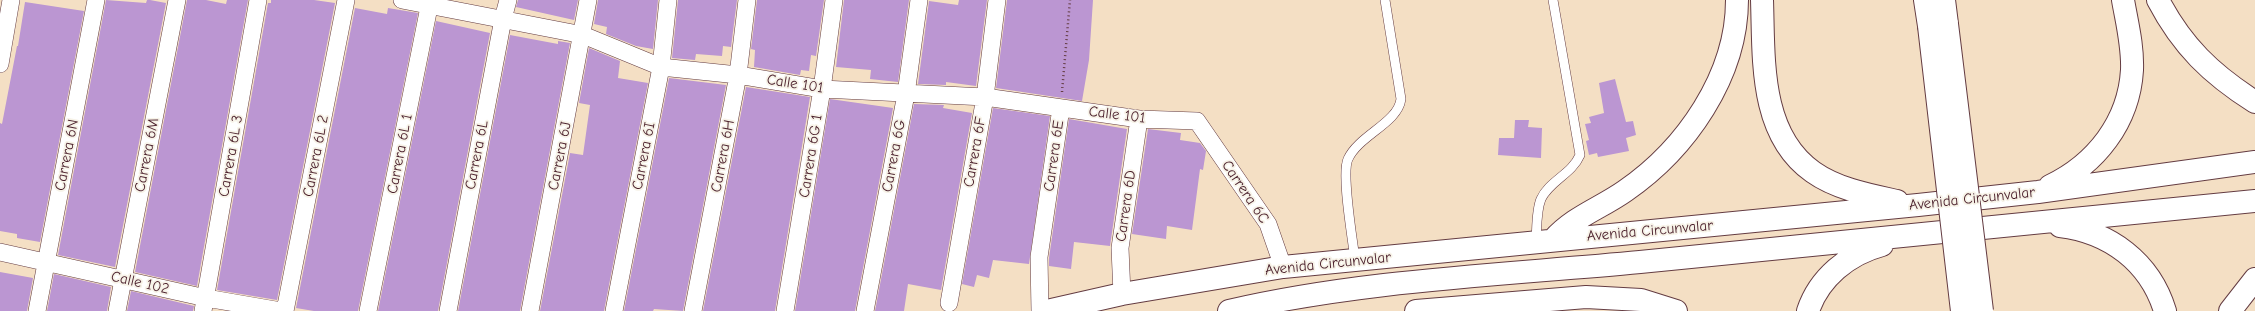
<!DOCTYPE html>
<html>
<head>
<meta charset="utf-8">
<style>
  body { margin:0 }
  canvas { display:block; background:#f4dfc4 }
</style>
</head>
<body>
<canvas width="2255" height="311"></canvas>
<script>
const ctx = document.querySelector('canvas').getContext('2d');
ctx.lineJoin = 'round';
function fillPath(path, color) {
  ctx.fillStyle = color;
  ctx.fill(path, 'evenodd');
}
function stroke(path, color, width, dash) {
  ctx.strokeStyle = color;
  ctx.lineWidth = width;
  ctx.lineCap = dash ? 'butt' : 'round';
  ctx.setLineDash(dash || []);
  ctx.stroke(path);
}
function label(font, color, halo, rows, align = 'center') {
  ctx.font = font + ' "Comic Neue",sans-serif';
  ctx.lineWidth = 3.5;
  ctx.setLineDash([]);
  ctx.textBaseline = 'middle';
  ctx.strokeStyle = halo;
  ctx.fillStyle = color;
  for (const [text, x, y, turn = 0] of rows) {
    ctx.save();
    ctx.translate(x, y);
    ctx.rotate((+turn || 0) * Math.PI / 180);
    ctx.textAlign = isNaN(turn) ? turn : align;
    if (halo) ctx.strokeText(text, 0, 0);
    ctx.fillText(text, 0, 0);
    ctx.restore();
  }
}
fillPath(new Path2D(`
  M106,0L146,3L147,0H150L166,3L115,267L58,255Z
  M187,0H206L226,4L227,0H248L197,286L135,272Z
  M271,0H314L335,3L277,300L217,290L268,3H271Z
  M518,0H578L574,20L516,7Z
  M598,0H658L653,49L636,46L606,34L607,27L594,24Z
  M678,0H737L731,47L723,46L722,56L696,54L695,60L672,58Z
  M757,0H824L816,56L811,55L809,71L801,70L800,75L754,67L755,50L751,49Z
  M844,0H909L898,82L870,79L871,70L836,67Z
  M959,0H987L976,86L946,82V85L918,84L929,1L958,5Z
  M1007,0H1093L1089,60L1082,101L996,88Z
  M25,2L84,11L40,242L17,238V234L0,231V123L2,124L17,46H18Z
  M355,8L387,14L388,8L418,13L358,311H314L296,308Z
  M436,21L490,33L438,311H378Z
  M510,35L558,44V41L570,43L520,311H458Z
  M589,48L620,61L618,78L648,83L604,311H540L570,153L583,155L590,105L579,103Z
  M669,78L726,85L683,311L654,309L653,311H624Z
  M1615,79L1626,122L1633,121L1636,135L1626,138L1629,151L1598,157L1597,153L1589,155L1586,141L1589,140L1585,124L1591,123L1589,117L1604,113L1599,83Z
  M746,87L810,97L775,311H703Z
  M830,99L893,108L855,311H795Z
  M914,104L944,105L943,108L972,113L941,290L908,284L904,311H875Z
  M993,108L1050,116L1029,264L993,260L989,278L977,275L974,287L962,284Z
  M1069,119L1127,129L1110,246L1074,242L1071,269L1049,266V258Z
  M1515,120H1529L1528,127L1542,128L1541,158L1498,155L1499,138H1514Z
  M1148,129L1181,133L1180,140L1200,143L1206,151L1203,170L1200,169L1192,230L1167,226L1166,239L1132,234Z
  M0,272L33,278L27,311H0Z
  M54,274L111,287L107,311H47Z
  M131,291L194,306L193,311H127Z`), '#bb96d2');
const lane = new Path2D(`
  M1536,242C1537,229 1536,211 1541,199C1549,181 1572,174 1580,155L1553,0
  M1355,260C1353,241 1341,174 1348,159C1359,135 1398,123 1401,99L1385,0`);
const street = new Path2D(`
  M402,0L583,35L661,67L738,75L822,89L985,97L1139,119L1197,121L1268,224L1283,267
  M0,64L11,0
  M0,252L206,298L281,311
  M1122,294L1120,248L1139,119
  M949,303L985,97L997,0
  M37,311L96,0
  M117,311L177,0
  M203,311L258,0
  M285,311L346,0
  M368,311L429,7L437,0
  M448,311L503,19L508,0
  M530,311L588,0
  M614,311L661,67L668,0
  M693,311L738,75L747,0
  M785,311L822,89L834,0
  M865,311L906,94L919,0
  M1040,311L1039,257L1061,108`);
const highway = new Path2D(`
  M1762,0C1764,59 1759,134 1813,172C1837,189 1869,195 1897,201
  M1925,0L1929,26
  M1944,0L1947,24
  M2158,0C2182,46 2211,74 2255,102
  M2050,186C2096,164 2129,122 2132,70C2133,46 2127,23 2123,0
  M2060,226C2110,232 2150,262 2165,311
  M1553,240C1573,217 1601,208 1625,191C1686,149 1737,76 1737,0
  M1047,311L1122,294L1283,267L1918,205L2038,192L2255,162
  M1229,311C1363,280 1503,275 1640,262C1845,242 2050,221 2255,201
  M1416,311L1586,297L1641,300L1676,311
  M1808,311C1819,278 1848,254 1882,245
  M2230,311L2255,279`);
stroke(lane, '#643c42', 10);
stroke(street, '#643c42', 18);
stroke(highway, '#643c42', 24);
stroke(new Path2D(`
  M1062,92L1070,0`), '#643c42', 2.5, [1, 3]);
stroke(lane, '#fff', 9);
stroke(street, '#fff', 17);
stroke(highway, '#fff', 22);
const highwayBridge = new Path2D(`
  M1947,24L1982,311
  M1929,26L1962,311`);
stroke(highwayBridge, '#643c42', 24, []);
stroke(highwayBridge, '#fff', 22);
label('15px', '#4a1f2b', '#f7f3e8', [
  ["Calle 101",795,84,9],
  ["Calle 101",1117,115,7],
  ["Carrera 6F",975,152,-80],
  ["Carrera 6L 1",400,154,-79],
  ["Carrera 6N",67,155,-79],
  ["Carrera 6M",147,155,-79],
  ["Carrera 6L",477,155,-79],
  ["Carrera 6L 3",231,156,-80],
  ["Carrera 6L 2",316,156,-79],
  ["Carrera 6J",560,156,-79],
  ["Carrera 6I",644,156,-79],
  ["Carrera 6H",723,156,-79],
  ["Carrera 6G 1",811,156,-81],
  ["Carrera 6G",894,156,-79],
  ["Carrera 6E",1054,156,-82],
  ["Carrera 6C",1245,192,56],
  ["Avenida Circunvalar",1972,199,-6],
  ["Carrera 6D",1126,206,-82],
  ["Avenida Circunvalar",1650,231,-5],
  ["Avenida Circunvalar",1328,264,-6],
  ["Calle 102",140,283,13]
]);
</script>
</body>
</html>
